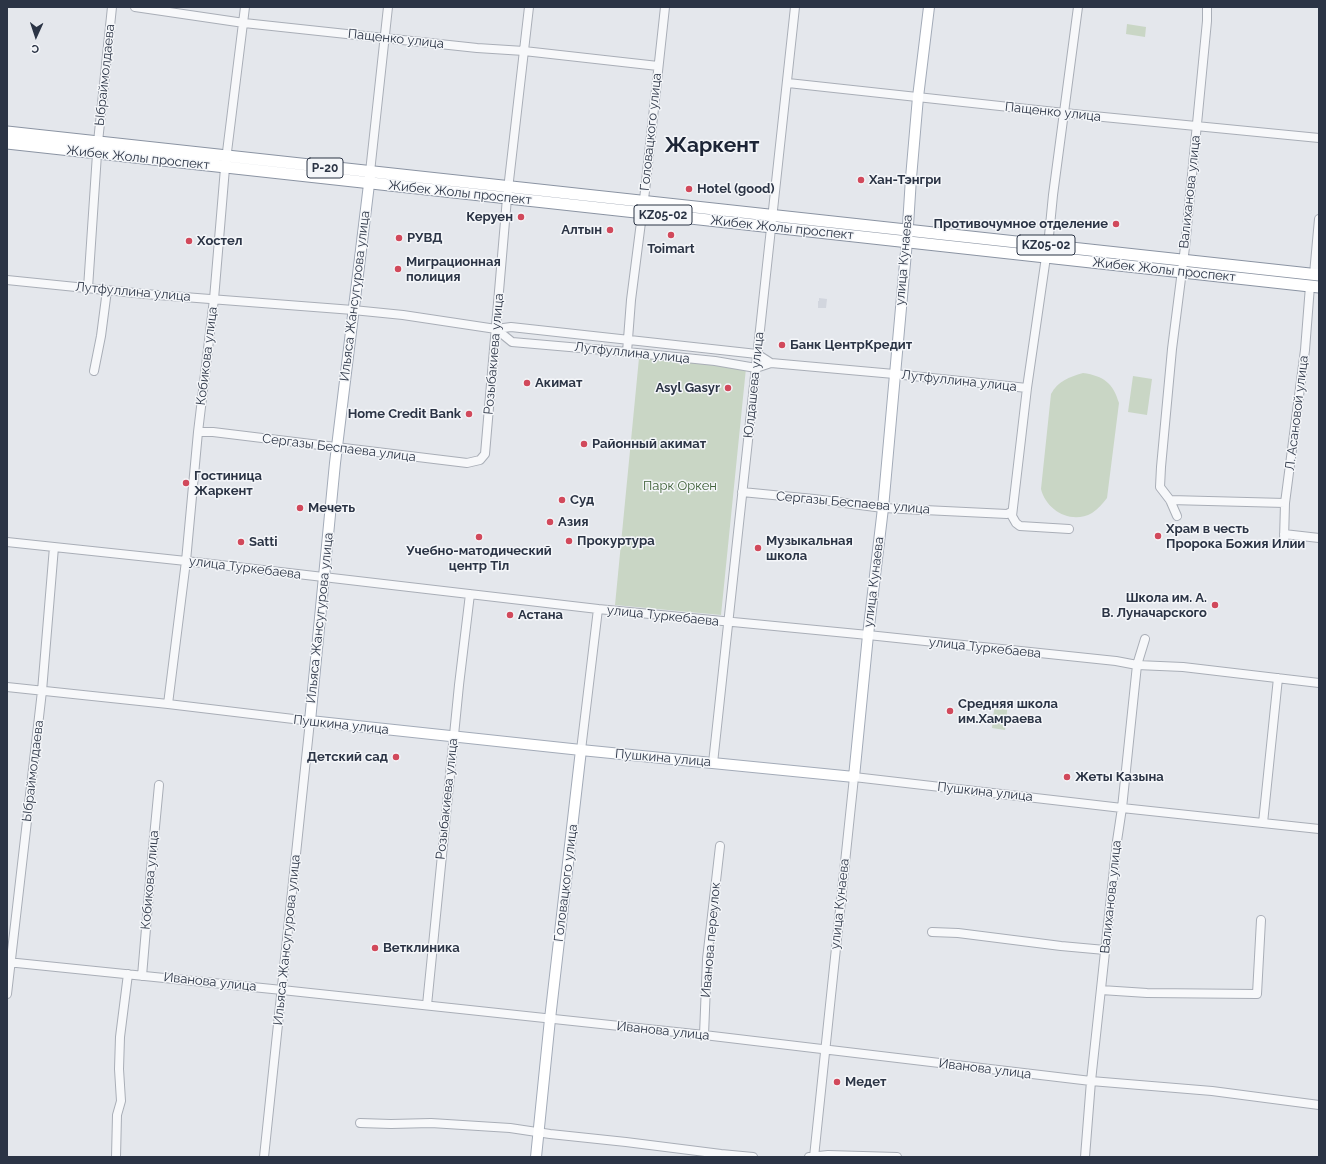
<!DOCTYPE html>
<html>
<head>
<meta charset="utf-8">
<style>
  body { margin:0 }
  #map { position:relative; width:1326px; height:1164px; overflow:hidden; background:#e4e7ec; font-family:Raleway,sans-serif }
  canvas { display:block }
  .frame { position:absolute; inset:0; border:8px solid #2b3445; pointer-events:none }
  .north { position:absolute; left:16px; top:16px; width:40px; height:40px; -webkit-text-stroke:3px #f4f6f9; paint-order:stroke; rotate:183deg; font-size:11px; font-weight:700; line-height:16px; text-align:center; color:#2b3445 }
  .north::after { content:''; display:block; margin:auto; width:14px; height:18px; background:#2b3445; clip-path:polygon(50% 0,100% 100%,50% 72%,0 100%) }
</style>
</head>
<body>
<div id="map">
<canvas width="1326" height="1164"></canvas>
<div class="frame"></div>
<div class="north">С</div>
</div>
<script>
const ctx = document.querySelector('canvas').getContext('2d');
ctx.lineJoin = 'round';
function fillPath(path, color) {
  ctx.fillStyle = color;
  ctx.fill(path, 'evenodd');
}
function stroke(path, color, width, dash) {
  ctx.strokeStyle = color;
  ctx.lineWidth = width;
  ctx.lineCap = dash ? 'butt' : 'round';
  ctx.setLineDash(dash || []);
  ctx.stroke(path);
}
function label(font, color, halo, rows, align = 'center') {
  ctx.font = font + ' Raleway,sans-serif';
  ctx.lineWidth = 3;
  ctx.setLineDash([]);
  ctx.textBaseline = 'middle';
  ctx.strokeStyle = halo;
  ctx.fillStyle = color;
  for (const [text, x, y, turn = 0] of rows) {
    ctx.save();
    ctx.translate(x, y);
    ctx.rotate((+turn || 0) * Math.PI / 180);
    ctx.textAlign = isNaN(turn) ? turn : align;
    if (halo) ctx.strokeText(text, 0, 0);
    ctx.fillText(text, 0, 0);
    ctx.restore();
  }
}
fillPath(new Path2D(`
  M819,298L827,299L826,308H818V301H819Z`), '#d2d6de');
fillPath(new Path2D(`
  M1127,24L1146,27L1145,37L1126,34Z
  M639,358L746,368L721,615L615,605Z
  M1083,373C1104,376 1113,383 1119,403L1107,498C1103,503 1098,509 1092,513C1071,525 1046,510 1041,489L1051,394C1058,381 1069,377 1083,373Z
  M1133,376L1152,379L1147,415L1128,412Z
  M995,701L1008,702L1005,730L992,728Z`), '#c9d6c5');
const minor = new Path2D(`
  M135,7L244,23L477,48L524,51L658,66
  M788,83L1083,115L1319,138
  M98,142L112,7
  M370,172L388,7
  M1048,246L1053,195L1078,7
  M1046,257L1027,388L1012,516L1016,523L1020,526L1069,529
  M1314,274L1319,219
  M7,280L145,294L353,310L403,315L496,329L511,327L757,354L771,363
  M88,288L97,154
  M496,329L512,342L627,352L715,361L756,368L771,363L894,374L1027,388
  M627,352L631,300L645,191L665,7
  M94,371L101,336L107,290
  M198,432H213L467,463L480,460L485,454L507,198L529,7
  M742,492L814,499L883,508L1007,514L1011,512
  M1170,500L1285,503
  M1177,516L1170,500L1160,487L1161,467L1172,349L1185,247L1207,21V7
  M1284,534L1319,538
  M1284,540L1285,503L1305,350L1310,286
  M7,542L186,561L598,609L868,635L1116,661L1137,665L1183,667L1319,683
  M7,687L168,704L310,721L264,1157
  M168,704L186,561L198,432L214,299L225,168L245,7
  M581,750L598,609
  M713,763L795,7
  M1263,823L1278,678
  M932,932L958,933L1061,946L1105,950
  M7,962L282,990L704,1035L1091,1081L1212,1091L1319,1105
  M142,976L151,869L159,785
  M1101,990L1147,993L1257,994L1261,920
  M7,994L42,691L54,547
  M427,1005L459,685L470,594
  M704,1035L707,959L720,846
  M360,1123L391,1124L431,1123L510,1128L550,1134L626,1142L721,1154L753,1157
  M116,1157L117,1115L121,1101L119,1069L120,1037L128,974
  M809,1157L828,1155L897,1157
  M814,1157L854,777L1122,808L1319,829
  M1085,1157L1091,1081L1117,841L1122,808L1137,665L1145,639`);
const major = new Path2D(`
  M370,176L335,463L310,721L581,750L854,777L868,635L883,508L907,241L911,178L918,97L929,7
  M536,1157L550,1019L581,750`);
const highway = new Path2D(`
  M7,132L1319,275
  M7,143L1319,287`);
stroke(minor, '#a9aeb7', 10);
stroke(major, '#a3abb8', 12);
stroke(highway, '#8b94a3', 13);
stroke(minor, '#f7f8fa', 8);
stroke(major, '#fff', 10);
stroke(highway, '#fff', 11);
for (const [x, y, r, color] of [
  [861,180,4,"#d1495b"],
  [689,189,4,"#d1495b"],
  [521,217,4,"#d1495b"],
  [1116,224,4,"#d1495b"],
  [610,230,4,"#d1495b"],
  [671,235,4,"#d1495b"],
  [399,238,4,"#d1495b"],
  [189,241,4,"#d1495b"],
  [398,269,4,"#d1495b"],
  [782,345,4,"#d1495b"],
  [527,383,4,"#d1495b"],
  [728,388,4,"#d1495b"],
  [469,414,4,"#d1495b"],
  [584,444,4,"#d1495b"],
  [186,483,4,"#d1495b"],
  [562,500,4,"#d1495b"],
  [300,508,4,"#d1495b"],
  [550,522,4,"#d1495b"],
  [1158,536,4,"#d1495b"],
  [479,537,4,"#d1495b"],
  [569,541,4,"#d1495b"],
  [241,542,4,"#d1495b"],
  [758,548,4,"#d1495b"],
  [1215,605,4,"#d1495b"],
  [510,615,4,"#d1495b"],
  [950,711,4,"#d1495b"],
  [396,757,4,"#d1495b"],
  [1067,777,4,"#d1495b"],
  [375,948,4,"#d1495b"],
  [837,1082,4,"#d1495b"]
]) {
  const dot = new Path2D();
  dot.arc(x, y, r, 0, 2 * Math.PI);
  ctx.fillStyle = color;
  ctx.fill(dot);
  stroke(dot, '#f4f6f9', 1.5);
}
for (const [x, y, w] of [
  [325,168,36],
  [663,215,58],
  [1046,245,58]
]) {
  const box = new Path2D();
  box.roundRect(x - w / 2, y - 10, w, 20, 3);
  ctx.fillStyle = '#f4f6f9';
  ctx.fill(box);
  stroke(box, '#2b3445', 1);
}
label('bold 12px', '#2b3445', null, [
  ["Р-20",325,168],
  ["KZ05-02",663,215],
  ["KZ05-02",1046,245]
]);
label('13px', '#2b3445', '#f4f6f9', [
  ["Пащенко улица",396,39,6],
  ["Ыбраймолдаева",105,75,-84],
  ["Пащенко улица",1053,112,6],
  ["Головацкого улица",651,132,-84],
  ["Жибек Жолы проспект",138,158,6],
  ["Валиханова улица",1190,192,-84],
  ["Жибек Жолы проспект",460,193,6],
  ["Жибек Жолы проспект",782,228,6],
  ["улица Кунаева",904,260,-85],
  ["Жибек Жолы проспект",1164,270,6],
  ["Лутфуллина улица",133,292,5],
  ["Ильяса Жансугурова улица",355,296,-83],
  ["Лутфуллина улица",632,353,6],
  ["Розыбакиева улица",494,354,-85],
  ["Кобикова улица",207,356,-83],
  ["Лутфуллина улица",959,381,6],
  ["Юлдашева улица",754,385,-84],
  ["Л. Асановой улица",1297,413,-83],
  ["Сергазы Беспаева улица",339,448,7],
  ["Сергазы Беспаева улица",853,503,5],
  ["улица Туркебаева",245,568,7],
  ["улица Кунаева",874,582,-83],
  ["улица Туркебаева",663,616,6],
  ["Ильяса Жансугурова улица",320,618,-84],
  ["улица Туркебаева",985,648,6],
  ["Пушкина улица",341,725,6],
  ["Пушкина улица",663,758,5],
  ["Ыбраймолдаева",33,771,-83],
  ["Пушкина улица",985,792,6],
  ["Розыбакиева улица",447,799,-84],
  ["Кобикова улица",150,880,-85],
  ["Головацкого улица",566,883,-83],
  ["Валиханова улица",1111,897,-84],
  ["улица Кунаева",840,904,-84],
  ["Ильяса Жансугурова улица",287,940,-84],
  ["Иванова переулок",711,940,-85],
  ["Иванова улица",210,982,6],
  ["Иванова улица",663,1031,6],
  ["Иванова улица",985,1069,7]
]);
label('bold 13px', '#2b3445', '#f4f6f9', [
  ["Хан-Тэнгри",869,180],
  ["Hotel (good)",697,189],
  ["Керуен",513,217,"right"],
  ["Противочумное отделение",1108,224,"right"],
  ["Алтын",602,230,"right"],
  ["РУВД",407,238],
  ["Хостел",197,241],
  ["Toimart",671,249,"center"],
  ["Миграционная",406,262],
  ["полиция",406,277],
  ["Банк ЦентрКредит",790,345],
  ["Акимат",535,383],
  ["Asyl Gasyr",720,388,"right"],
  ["Home Credit Bank",461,414,"right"],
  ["Районный акимат",592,444],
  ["Гостиница",194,476],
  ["Жаркент",194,491],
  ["Суд",570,500],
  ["Мечеть",308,508],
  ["Азия",558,522],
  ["Храм в честь",1166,529],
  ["Пророка Божия Илии",1166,544],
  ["Прокуртура",577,541],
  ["Музыкальная",766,541],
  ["школа",766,556],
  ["Satti",249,542],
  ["Учебно-матодический",479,551,"center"],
  ["центр Тіл",479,566,"center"],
  ["Школа им. А.",1207,598,"right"],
  ["В. Луначарского",1207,613,"right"],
  ["Астана",518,615],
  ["Средняя школа",958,704],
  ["им.Хамраева",958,719],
  ["Детский сад",388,757,"right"],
  ["Жеты Казына",1075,777],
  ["Ветклиника",383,948],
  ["Медет",845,1082]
], 'left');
label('13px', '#3f6138', '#f4f6f9', [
  ["Парк Оркен",680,486]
]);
label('bold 21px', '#1d2536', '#f4f6f9', [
  ["Жаркент",712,146]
]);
</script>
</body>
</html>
